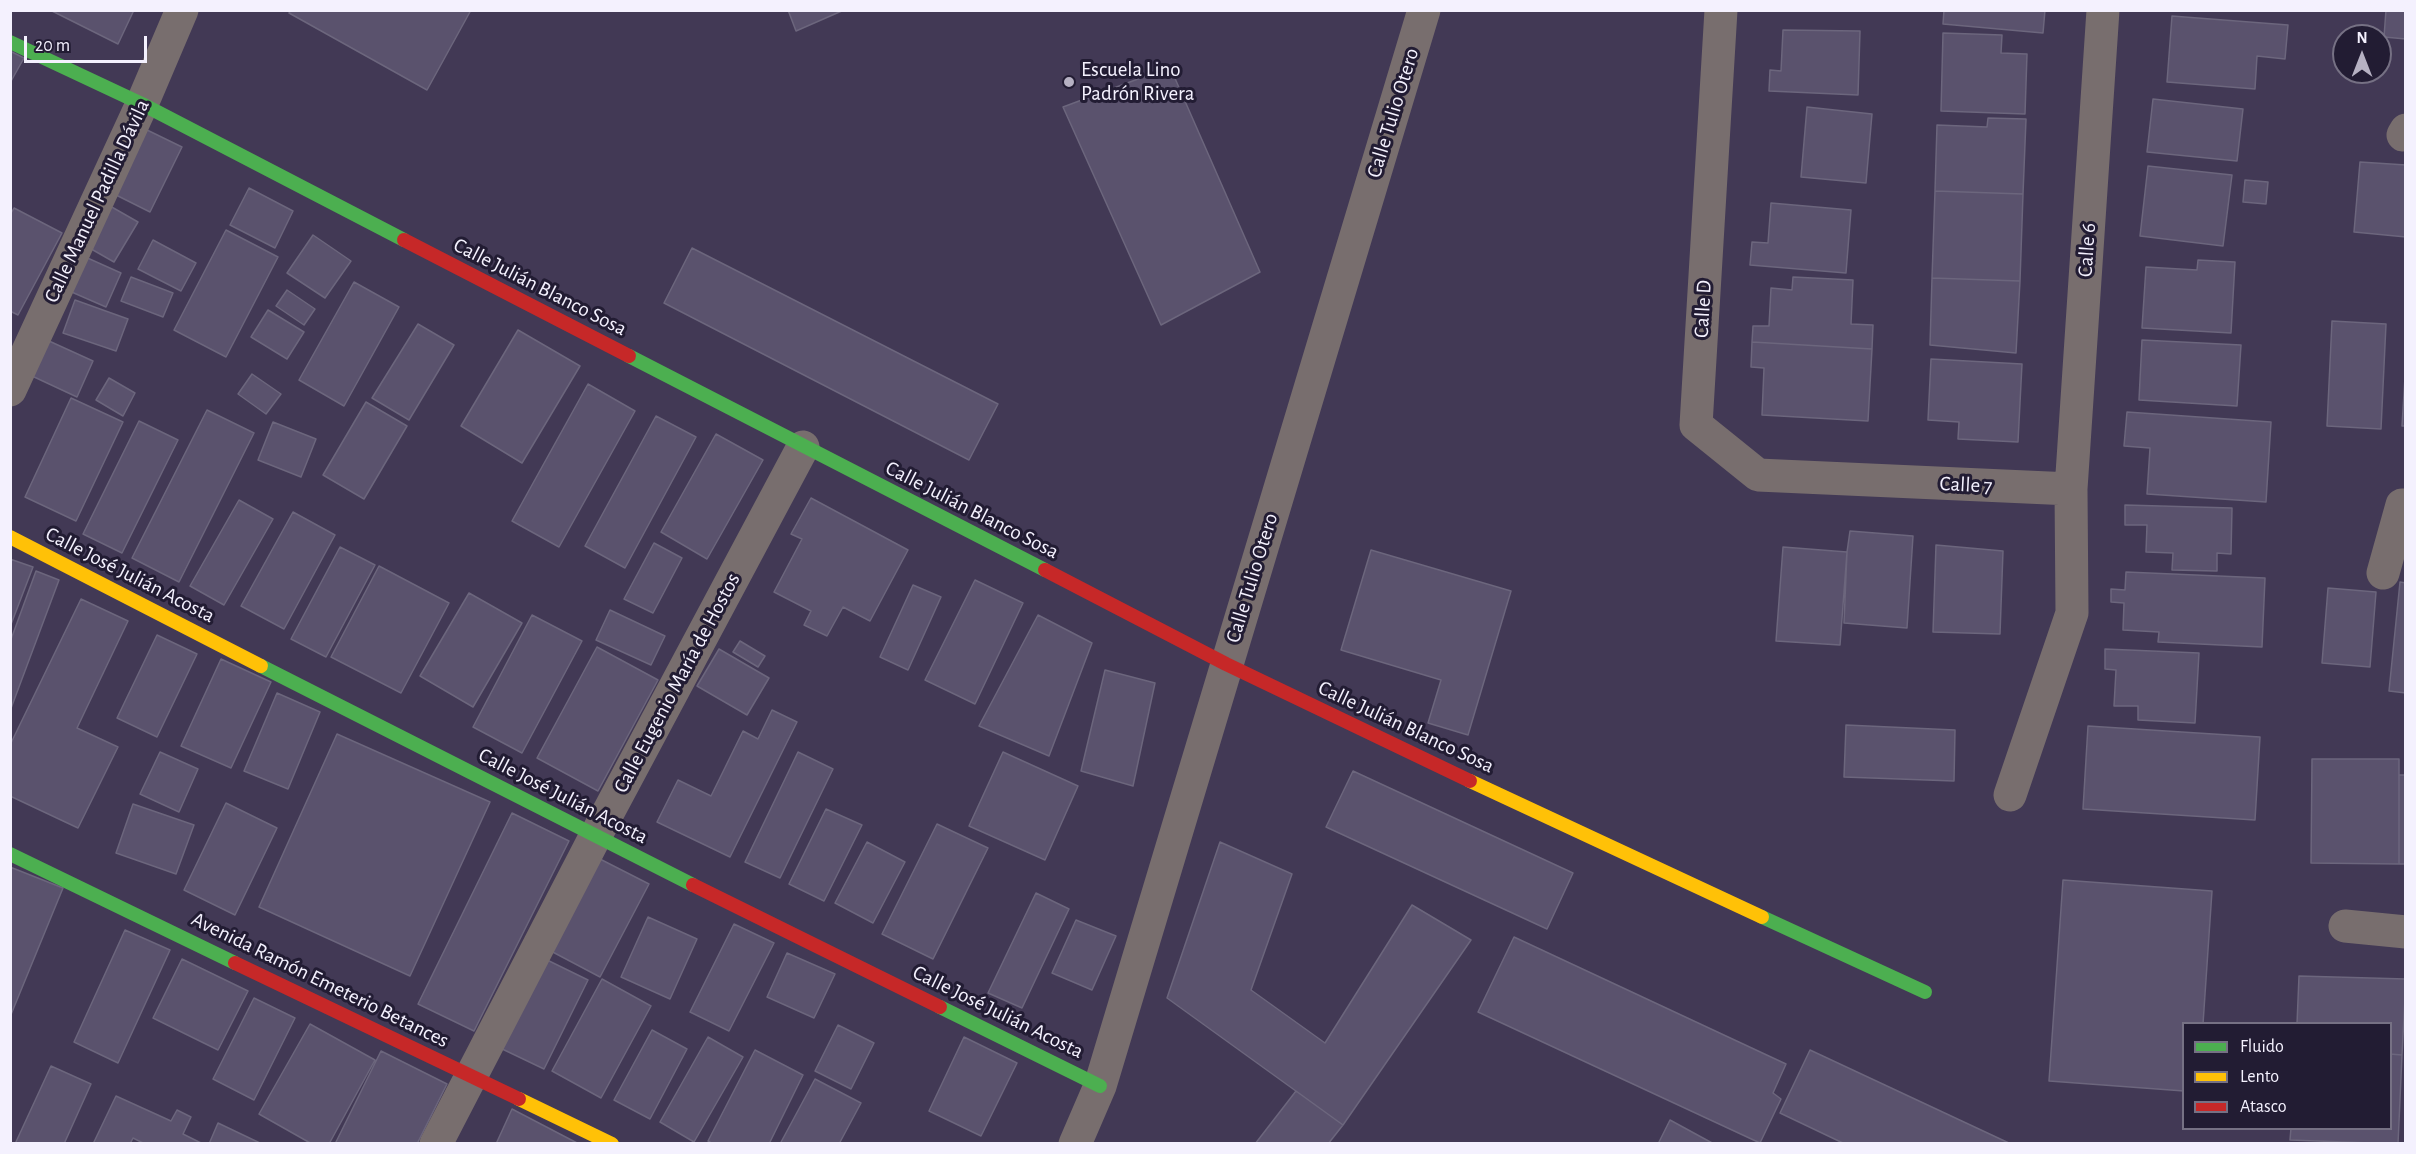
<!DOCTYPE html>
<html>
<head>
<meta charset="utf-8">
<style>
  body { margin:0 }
  #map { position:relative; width:2416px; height:1154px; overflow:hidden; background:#423955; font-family:"Alegreya Sans",sans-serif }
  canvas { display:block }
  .frame { position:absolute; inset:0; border:12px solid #f4f1fe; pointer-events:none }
  .legend { position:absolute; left:2182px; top:1022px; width:210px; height:108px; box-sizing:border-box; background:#221c33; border:2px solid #767184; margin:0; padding:8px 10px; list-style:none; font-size:18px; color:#f4f1fe }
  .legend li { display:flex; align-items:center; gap:12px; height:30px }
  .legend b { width:30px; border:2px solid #767184 }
  .north { position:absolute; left:2332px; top:24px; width:60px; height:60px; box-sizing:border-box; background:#221c33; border:2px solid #767184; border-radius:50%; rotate:0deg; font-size:16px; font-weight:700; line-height:24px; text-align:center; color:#f4f1fe }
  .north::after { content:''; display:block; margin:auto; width:21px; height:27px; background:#b6b1c3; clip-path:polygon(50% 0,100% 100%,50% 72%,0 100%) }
  .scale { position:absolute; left:24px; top:36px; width:123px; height:27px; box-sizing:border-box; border:3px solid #f4f1fe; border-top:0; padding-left:8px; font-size:18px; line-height:21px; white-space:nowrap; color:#f4f1fe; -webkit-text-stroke:4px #221c33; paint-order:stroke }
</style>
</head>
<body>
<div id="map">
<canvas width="2416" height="1154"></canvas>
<div class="frame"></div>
<ul class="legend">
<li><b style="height:8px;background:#4caf50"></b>Fluido</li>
<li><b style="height:8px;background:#ffc107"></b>Lento</li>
<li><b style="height:8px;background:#c62828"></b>Atasco</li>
</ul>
<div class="north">N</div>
<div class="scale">20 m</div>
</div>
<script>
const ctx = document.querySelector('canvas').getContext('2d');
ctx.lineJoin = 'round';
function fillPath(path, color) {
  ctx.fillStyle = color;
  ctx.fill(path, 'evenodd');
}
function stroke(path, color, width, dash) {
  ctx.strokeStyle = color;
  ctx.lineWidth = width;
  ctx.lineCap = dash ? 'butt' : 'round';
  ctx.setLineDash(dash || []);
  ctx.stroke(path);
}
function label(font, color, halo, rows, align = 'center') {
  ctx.font = font + ' "Alegreya Sans",sans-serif';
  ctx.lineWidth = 6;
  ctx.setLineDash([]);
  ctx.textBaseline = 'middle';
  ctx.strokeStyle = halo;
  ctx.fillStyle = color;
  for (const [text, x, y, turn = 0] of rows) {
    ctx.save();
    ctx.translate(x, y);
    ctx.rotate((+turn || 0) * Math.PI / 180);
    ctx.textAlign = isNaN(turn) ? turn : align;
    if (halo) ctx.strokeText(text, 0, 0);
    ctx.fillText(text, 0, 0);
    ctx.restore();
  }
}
const building = new Path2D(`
  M50,10H134L118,44Z
  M291,10H471L427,90L289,13Z
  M788,10H844L796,31Z
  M1944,10H2045L2043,33L1943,24Z
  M2386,10H2406V39L2384,37Z
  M2172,16L2288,25L2285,59L2257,56L2255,89L2167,82Z
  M1783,30L1860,31L1858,95L1769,91L1770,70L1781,71Z
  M1943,33L2002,35L2001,53L2027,54L2025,114L1941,111Z
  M10,51L24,58L10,83Z
  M1170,67L1260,272L1161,325L1063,107Z
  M2153,99L2243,109L2237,161L2147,152Z
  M1807,107L1872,114L1866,183L1801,177Z
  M1988,118L2026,119L2023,194L1935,191L1937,125L1987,127Z
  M145,129L182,147L150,212L112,193Z
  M2360,162L2406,165V237L2354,232Z
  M2148,166L2232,175L2223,246L2140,236Z
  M2245,180L2268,182L2266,204L2243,202Z
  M249,188L293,211L275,248L230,225Z
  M1935,191L2023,194L2020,281L1932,278Z
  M1771,203L1851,210L1846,273L1750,265L1752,242L1768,243Z
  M110,206L138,222L114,262L86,246Z
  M14,208L62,233L18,315L10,311V215Z
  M226,230L278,257L226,357L174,330Z
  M313,235L351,261L325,298L287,273Z
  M153,240L196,263L181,291L138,269Z
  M692,248L998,404L969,460L664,303Z
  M83,256L121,273L106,307L67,290Z
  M2198,260L2235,262L2231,333L2142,328L2146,267L2197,270Z
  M131,277L173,293L163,317L121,301Z
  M1793,277L1853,280L1851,324L1873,325L1872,349L1752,342L1753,326H1769L1771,288L1792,290Z
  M1932,278L2020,281L2016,353L1930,345Z
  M354,282L399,307L344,406L299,380Z
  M287,290L315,309L304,325L276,306Z
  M75,300L128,319L116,351L63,333Z
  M268,310L304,332L287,359L251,337Z
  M2332,321L2386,324L2381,429L2327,426Z
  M418,324L454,345L409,420L372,398Z
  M518,330L580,366L522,463L461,426Z
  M2142,340L2241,345L2237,406L2139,400Z
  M49,341L93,361L77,397L32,376Z
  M1752,342L1872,349L1868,421L1762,415L1764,368L1751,367Z
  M1931,359L2022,364L2018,442L1958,439L1959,422L1928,420Z
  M2406,361V426H2402Z
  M252,374L281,394L266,414L238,394Z
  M109,378L135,393L123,416L96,400Z
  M588,384L635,411L559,547L512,521Z
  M71,398L123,422L76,521L25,497Z
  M366,402L407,426L364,499L323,475Z
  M207,410L254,433L179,582L132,558Z
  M2127,412L2271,422L2266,502L2147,494L2150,448L2124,446Z
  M656,416L696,437L625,568L585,546Z
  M139,421L178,440L122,553L83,534Z
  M273,422L316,439L301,477L258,460Z
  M716,434L763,460L707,559L661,532Z
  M811,498L908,550L870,621L843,607L827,636L804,625L811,611L774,592L802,539L791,534Z
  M239,500L273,519L224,605L190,586Z
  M2125,505L2232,508L2231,554L2217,553V571L2172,570L2173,553L2146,552L2147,525H2125Z
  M293,512L335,535L284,629L241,606Z
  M1850,531L1913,536L1907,628L1844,623L1847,552Z
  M654,543L682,558L653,613L624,599Z
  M1936,545L2003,551L2000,634L1933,632Z
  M340,547L375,565L326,657L291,639Z
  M1783,547L1847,552L1840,645L1776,641Z
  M1371,550L1511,591L1468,735L1428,723L1441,680L1341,650Z
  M10,559L33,567L10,627Z
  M379,566L449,603L401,693L331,657Z
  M36,571L59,580L10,711V642Z
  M2126,572L2265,578L2262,647L2158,642L2159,632L2123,630L2124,603L2111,602V589L2125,590Z
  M975,580L1023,603L975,704L925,680Z
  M2400,582L2406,583V693L2389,691Z
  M913,585L941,597L908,670L880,657Z
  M2328,588L2376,592L2370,667L2322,663Z
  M469,593L522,623L473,707L420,676Z
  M81,599L128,621L77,728L118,747L78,828L10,796V745Z
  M610,610L665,636L651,665L596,640Z
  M532,615L582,641L522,753L473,727Z
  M1038,615L1092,643L1049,756L979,726Z
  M157,635L197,654L157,737L117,718Z
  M740,641L765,656L758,667L733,652Z
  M597,647L658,680L598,791L537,758Z
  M719,649L769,678L747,715L697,686Z
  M2105,649L2199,653L2195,723L2138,720V706H2114L2116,670L2105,669Z
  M221,659L271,682L231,768L181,746Z
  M1105,670L1155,683L1133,786L1081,771Z
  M277,693L320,712L288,789L244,771Z
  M772,710L797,722L730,857L657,822L678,780L711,796L743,731L758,739Z
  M1846,725L1955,730L1954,781L1844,777Z
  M2088,726L2260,737L2255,820L2083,809Z
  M337,734L490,802L410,976L259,907Z
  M160,752L198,769L179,812L140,794Z
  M798,752L833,769L780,878L745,862Z
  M1003,752L1078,786L1045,860L969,826Z
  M2312,759H2399V864L2311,863Z
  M1353,771L1573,873L1547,929L1326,827Z
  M2399,775H2406V864H2399Z
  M226,803L277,828L235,915L184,890Z
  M133,804L194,825L176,874L116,853Z
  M826,809L862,825L824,901L789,884Z
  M512,813L569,841L474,1031L418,1004Z
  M937,824L988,848L933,959L882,934Z
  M867,842L905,862L873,923L835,903Z
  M1220,842L1292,874L1251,990L1325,1043L1412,905L1471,940L1343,1125L1167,998Z
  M596,857L649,884L600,977L547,949Z
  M10,867L63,888L10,1017Z
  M2063,880L2212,891L2203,1024H2184V1091L2049,1081Z
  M1036,893L1069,909L1022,1008L988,993Z
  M648,917L697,939L670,999L621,977Z
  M1076,920L1116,936L1092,990L1052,973Z
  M734,924L774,943L729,1031L690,1012Z
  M125,930L170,950L118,1063L74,1042Z
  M1514,937L1786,1064L1773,1093L1781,1099L1760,1143L1478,1012Z
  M787,953L835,974L814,1018L767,997Z
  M543,958L588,980L544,1069L498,1047Z
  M182,959L248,991L218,1050L153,1018Z
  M2299,976L2406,979L2402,1055L2390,1054V1024H2297Z
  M602,979L651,1006L601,1098L552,1071Z
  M254,998L295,1018L254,1100L213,1079Z
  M310,1024L375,1060L329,1144H312L259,1114Z
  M838,1025L874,1043L851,1089L815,1071Z
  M652,1030L687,1049L650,1119L614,1100Z
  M708,1037L743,1057L694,1142L660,1122Z
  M964,1037L1017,1063L981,1136L929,1111Z
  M755,1050L803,1075L769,1144H713L708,1141Z
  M1810,1050L2011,1144H1845L1780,1113Z
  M381,1051L447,1084L417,1144H335Z
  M2390,1054L2402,1055L2398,1144L2290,1140L2291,1128H2390Z
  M51,1066L91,1084L64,1144H15Z
  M815,1079L861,1103L839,1144H780Z
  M1296,1091L1343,1125L1328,1144H1255Z
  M116,1096L171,1121L177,1110L191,1117L183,1134L203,1144H145L133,1138L130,1144H93Z
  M512,1109L579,1144H496Z
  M1670,1120L1714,1144H1658Z
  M218,1123L262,1144H209Z`);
fillPath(building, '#5a526d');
stroke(building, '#6c667d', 1.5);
stroke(new Path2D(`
  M1721,10L1696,425L1758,475L2071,489
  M2403,135L2406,130
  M10,390L142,104L182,10
  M2383,573L2402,505H2406
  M2010,795L2072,613L2071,489L2103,10
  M2345,926L2406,932
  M436,1144L595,837L803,447
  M1075,1144L1100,1086L1424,10`), '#786e6e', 33);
stroke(new Path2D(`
  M10,42L142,104L404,240
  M629,356L1045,570
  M261,666L693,885
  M10,854L235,963
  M1762,917L1925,992
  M940,1007L1100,1086`), '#4caf50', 14);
stroke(new Path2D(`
  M10,537L261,666
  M1470,781L1762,917
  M519,1099L612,1144`), '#ffc107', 14);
stroke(new Path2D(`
  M404,240L629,356
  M1045,570L1226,664L1470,781
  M693,885L940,1007
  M235,963L519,1099`), '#c62828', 14);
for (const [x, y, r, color] of [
  [1069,82,6,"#b6b1c3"]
]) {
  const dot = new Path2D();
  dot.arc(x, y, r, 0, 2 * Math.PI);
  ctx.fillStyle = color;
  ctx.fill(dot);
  stroke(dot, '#221c33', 2);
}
label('21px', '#f4f1fe', '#221c33', [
  ["Escuela Lino",1081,70],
  ["Padrón Rivera",1081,94]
], 'left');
label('21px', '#f4f1fe', '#221c33', [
  ["Calle Tulio Otero",1393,113,-73],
  ["Calle Manuel Padilla Dávila",97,201,-65],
  ["Calle 6",2087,250,-86],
  ["Calle Julián Blanco Sosa",540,287,27],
  ["Calle D",1703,309,-87],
  ["Calle 7",1966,485,3],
  ["Calle Julián Blanco Sosa",972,510,27],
  ["Calle José Julián Acosta",130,575,27],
  ["Calle Tulio Otero",1252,578,-73],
  ["Calle Eugenio María de Hostos",677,683,-62],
  ["Calle Julián Blanco Sosa",1406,727,25],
  ["Calle José Julián Acosta",563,796,27],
  ["Avenida Ramón Emeterio Betances",320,980,26],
  ["Calle José Julián Acosta",998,1012,26]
]);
</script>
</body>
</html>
